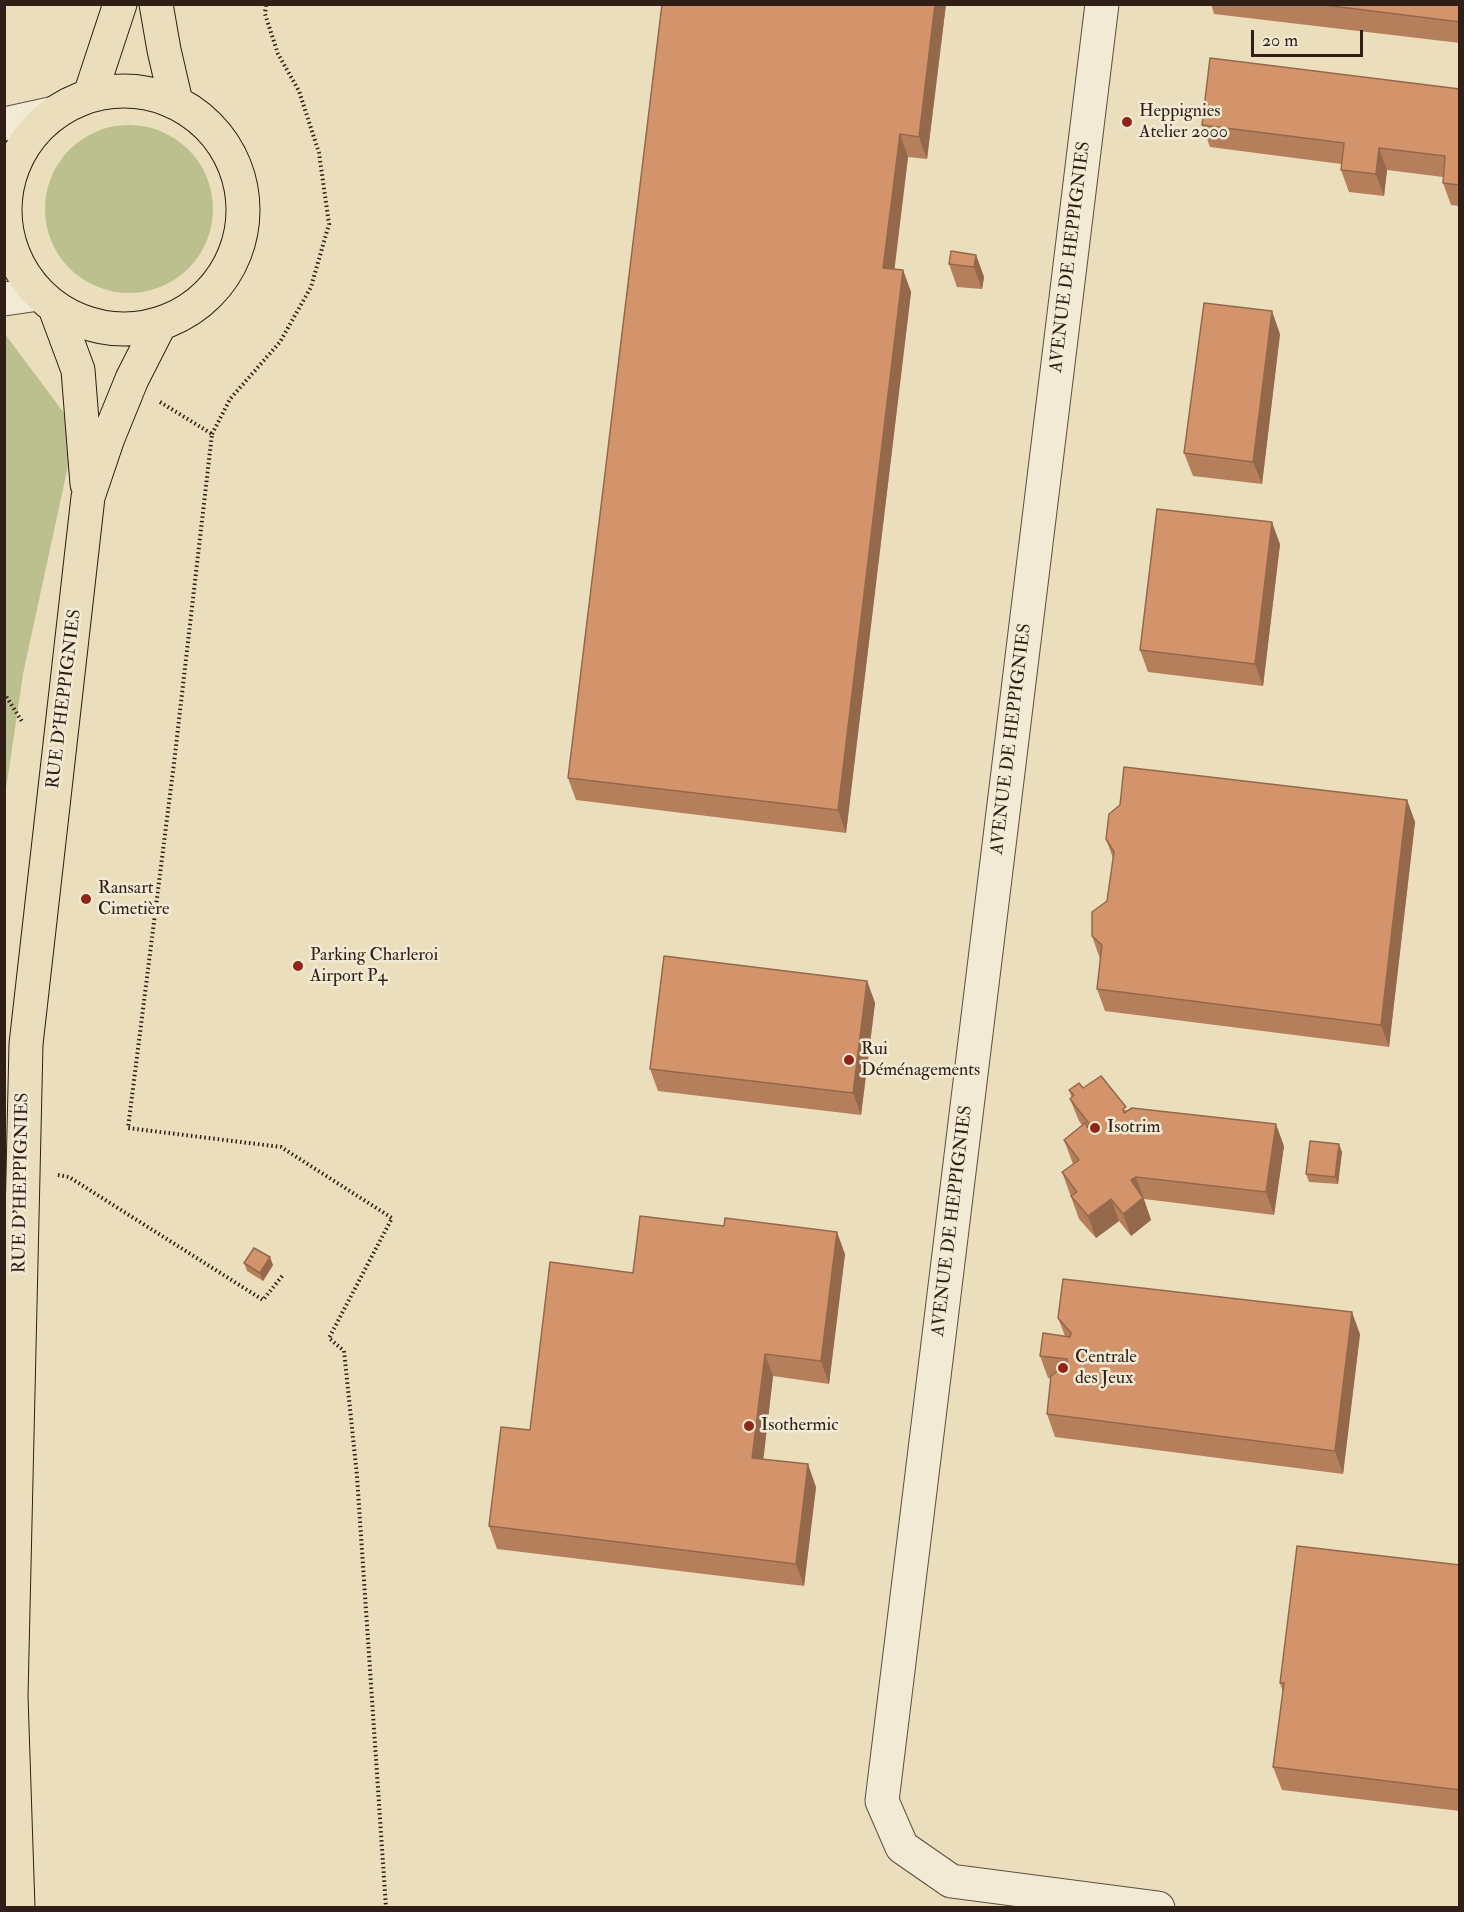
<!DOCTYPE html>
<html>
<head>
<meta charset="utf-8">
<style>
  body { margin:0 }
  #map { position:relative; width:1464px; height:1912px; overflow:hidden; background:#ebdebd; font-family:"IM FELL Double Pica",serif }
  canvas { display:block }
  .frame { position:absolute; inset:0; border:6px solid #2f1f16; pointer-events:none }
  .scale { position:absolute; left:1251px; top:30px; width:112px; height:27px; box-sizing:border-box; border:3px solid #2f1f16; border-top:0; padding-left:8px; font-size:18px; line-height:21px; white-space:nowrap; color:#2f1f16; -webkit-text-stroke:4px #f2ead4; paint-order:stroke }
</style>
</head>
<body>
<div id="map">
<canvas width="1464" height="1912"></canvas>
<div class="frame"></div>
<div class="scale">20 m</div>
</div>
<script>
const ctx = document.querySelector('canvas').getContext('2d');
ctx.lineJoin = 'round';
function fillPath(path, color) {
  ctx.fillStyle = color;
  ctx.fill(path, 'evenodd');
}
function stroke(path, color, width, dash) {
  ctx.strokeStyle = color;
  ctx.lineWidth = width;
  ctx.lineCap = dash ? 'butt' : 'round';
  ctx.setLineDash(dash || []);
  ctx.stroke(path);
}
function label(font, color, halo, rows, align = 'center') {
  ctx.font = font + ' "IM FELL Double Pica",serif';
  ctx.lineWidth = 5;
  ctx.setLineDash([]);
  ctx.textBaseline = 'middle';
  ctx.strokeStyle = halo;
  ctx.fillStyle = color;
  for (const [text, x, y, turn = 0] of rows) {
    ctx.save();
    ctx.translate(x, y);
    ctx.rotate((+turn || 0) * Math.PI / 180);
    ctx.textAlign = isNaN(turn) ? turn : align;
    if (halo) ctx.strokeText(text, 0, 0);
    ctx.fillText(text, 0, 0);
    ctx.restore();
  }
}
fillPath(new Path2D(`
  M45 209a84 84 0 1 1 168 0a84 84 0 1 1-168 0Z
  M5,334L76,429L23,674L5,796Z`), '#bcc08e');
const minor = new Path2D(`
  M1102,4L882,1801L902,1847L951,1881L1158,1908
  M4,124L54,113
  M4,221H5
  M4,299L39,294`);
const major = new Path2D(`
  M156,4L164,50L176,102
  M5 210a119 119 0 1 1 238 0a119 119 0 1 1-238 0Z
  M90,95L120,4
  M55,308L78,370L87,484
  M18,1908L11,1696L26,1044L88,497L108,438L132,379L160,324`);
stroke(minor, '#5e4f40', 35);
stroke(major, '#2f1f16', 35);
stroke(new Path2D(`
  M160,402L212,434L174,763L128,1128L281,1147L392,1218L329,1338L344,1351L357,1476L386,1908
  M212,434L230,399L280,342L311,287L329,224L319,153L299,91L278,54L265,14L266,4
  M4,693L23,723
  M58,1175L69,1177L263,1300L283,1275`), '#2f1f16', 4, [1.5, 3]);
stroke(minor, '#f2ead4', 33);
stroke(major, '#ebdebd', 33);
fillPath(new Path2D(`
  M662,4H946L927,159L908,157L894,269L903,270L911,292L846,833L576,800L568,778Z
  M1211,4H1460V43L1214,14Z
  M1460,89V206L1451,205L1443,183V177L1387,170L1384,196L1349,192L1341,170V164L1210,147L1202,125Z
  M976,255L984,277L982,289L957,287L949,264Z
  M1280,334L1262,484L1193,476L1184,453Z
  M1280,544L1263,686L1148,672L1140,650Z
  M1407,800L1415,822L1389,1047L1105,1011L1097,989L1100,959L1092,936L1107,901L1113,858L1106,839Z
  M867,981L875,1003L861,1115L658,1091L650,1069Z
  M1083,1088L1127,1111L1284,1146L1274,1215L1144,1199L1151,1220L1131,1236L1119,1221L1096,1238L1079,1219L1062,1172L1073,1164L1064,1140L1082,1125L1079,1121L1070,1099L1072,1098L1069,1090Z
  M1342,1152L1338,1184L1309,1182L1306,1174Z
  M845,1254L829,1384L773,1376L763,1459L816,1487L804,1586L497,1549L489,1526L530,1430L633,1273Z
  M244,1263L273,1265L263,1281L247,1271Z
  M1058,1318L1360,1334L1343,1474L1055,1437L1047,1414L1051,1379L1048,1378L1040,1356L1065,1336Z
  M1460,1565V1811L1282,1790L1273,1767L1283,1692L1280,1683Z`), '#b67f5c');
fillPath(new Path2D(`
  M935,4H946L927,159L919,137Z
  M900,134L908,157L892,290L883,268Z
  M1379,148L1387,170L1384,196L1376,174Z
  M976,255L984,277L982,289L974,267Z
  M903,270L911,292L846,833L838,810Z
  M1272,311L1280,334L1262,484L1253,462Z
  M1272,522L1280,544L1263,686L1255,664Z
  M1407,800L1415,822L1389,1047L1381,1025Z
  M867,981L875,1003L861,1115L853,1093Z
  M1276,1124L1284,1146L1274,1215L1266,1192Z
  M1339,1144L1342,1152L1338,1184L1335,1177Z
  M1136,1177L1151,1220L1131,1236L1123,1214L1131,1180Z
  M1111,1199L1119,1221L1096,1238L1088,1216Z
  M837,1232L845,1254L829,1384L821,1361Z
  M270,1257L273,1265L263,1281L260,1273Z
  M1352,1312L1360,1334L1343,1474L1335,1451Z
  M765,1354L773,1376L761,1480L752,1458Z
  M808,1464L816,1487L804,1586L796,1564Z`), '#94684b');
const building = new Path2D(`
  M662,4H935L919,137L900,134L883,268L903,270L838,810L568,778Z
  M1316,4H1460V22Z
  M1210,58L1460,89V185L1443,183L1445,156L1379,148L1376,174L1341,170L1344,143L1202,125Z
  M951,251L976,255L974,267L949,264Z
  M1204,303L1272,311L1253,462L1184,453Z
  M1157,509L1272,522L1255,664L1140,650Z
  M1124,767L1407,800L1381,1025L1097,989L1102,945L1092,936V912L1107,901L1114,852L1106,839L1109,814L1120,805Z
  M664,956L867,981L853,1093L650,1069Z
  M1101,1076L1126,1107L1123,1109L1124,1113L1132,1108L1276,1124L1266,1192L1136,1177L1131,1180L1143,1198L1123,1214L1111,1199L1088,1216L1071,1196L1077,1192L1062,1172L1079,1160L1064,1140L1085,1123L1088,1128L1091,1126L1070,1099L1074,1095L1069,1090L1079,1083L1083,1088Z
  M1310,1141L1339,1144L1335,1177L1306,1174Z
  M640,1216L724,1226L725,1218L837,1232L821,1361L765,1354L752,1458L808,1464L796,1564L489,1526L501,1427L530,1430L550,1262L633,1273Z
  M254,1248L270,1257L260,1273L244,1263Z
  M1063,1279L1352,1312L1335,1451L1047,1414L1051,1376L1067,1364V1359L1040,1356L1043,1333L1070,1337L1071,1333L1058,1318Z
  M1297,1546L1460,1565V1790L1273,1767L1284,1683H1280Z`);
fillPath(building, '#d4946b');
stroke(building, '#94684b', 1.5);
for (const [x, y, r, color] of [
  [1127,122,6,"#8f2418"],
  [86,899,6,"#8f2418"],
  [298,966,6,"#8f2418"],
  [849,1060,6,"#8f2418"],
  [1095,1128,6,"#8f2418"],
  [1063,1368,6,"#8f2418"],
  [749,1426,6,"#8f2418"]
]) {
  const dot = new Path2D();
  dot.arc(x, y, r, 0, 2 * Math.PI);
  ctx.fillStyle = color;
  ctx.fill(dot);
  stroke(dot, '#f2ead4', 2);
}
label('18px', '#2f1f16', '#f2ead4', [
  ["Heppignies",1139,112],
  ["Atelier 2000",1139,133],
  ["Ransart",98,889],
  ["Cimetière",98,910],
  ["Parking Charleroi",310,956],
  ["Airport P4",310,977],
  ["Rui",861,1050],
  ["Déménagements",861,1071],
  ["Isotrim",1107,1128],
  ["Centrale",1075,1358],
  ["des Jeux",1075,1379],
  ["Isothermic",761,1426]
], 'left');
label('18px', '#2f1f16', '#f2ead4', [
  ["AVENUE DE HEPPIGNIES",1071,257,-83],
  ["RUE D'HEPPIGNIES",65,699,-83],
  ["AVENUE DE HEPPIGNIES",1012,739,-83],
  ["RUE D'HEPPIGNIES",22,1183,-89],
  ["AVENUE DE HEPPIGNIES",953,1221,-83]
]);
</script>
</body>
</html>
